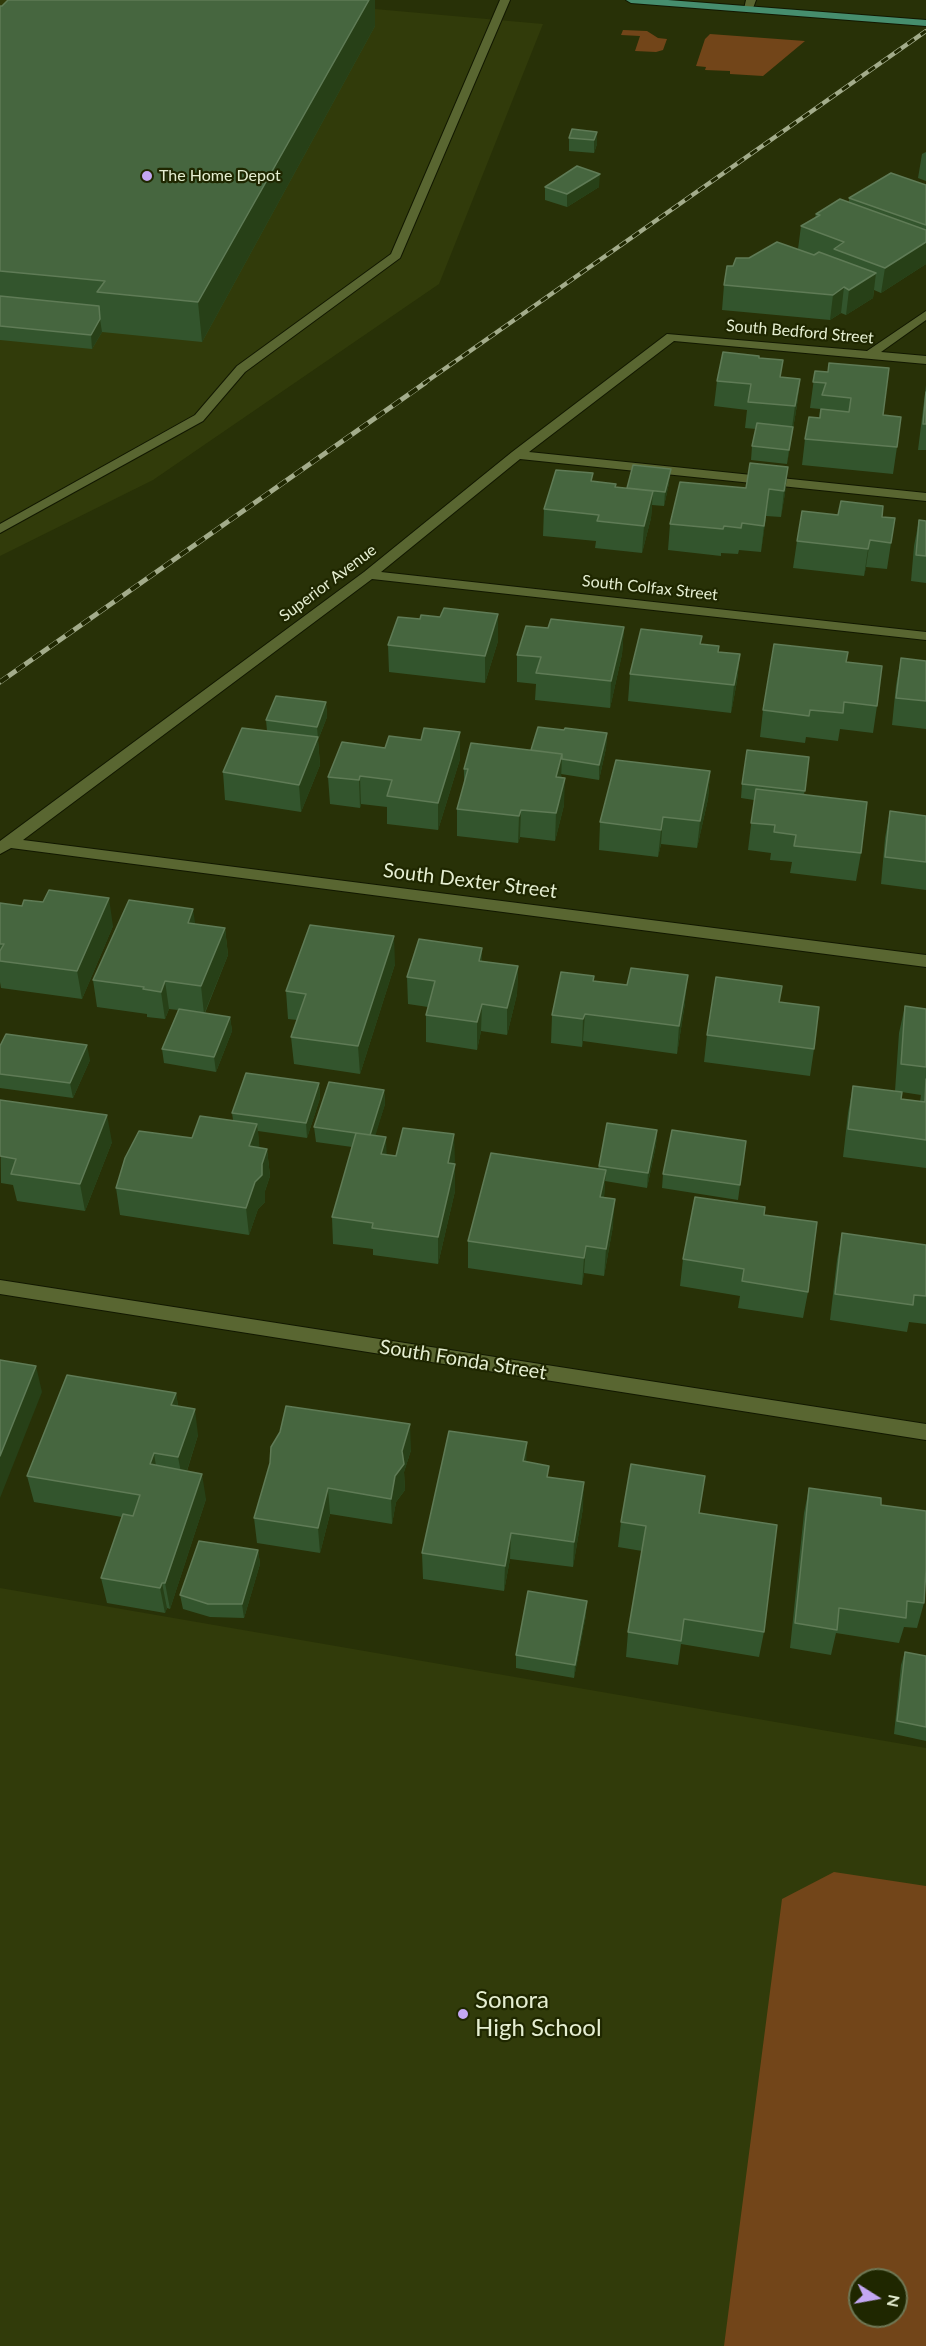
<!DOCTYPE html>
<html>
<head>
<meta charset="utf-8">
<style>
  body { margin:0 }
  #map { position:relative; width:926px; height:2346px; overflow:hidden; background:#283107; font-family:Lato,sans-serif }
  canvas { display:block }
  .north { position:absolute; left:848px; top:2268px; width:60px; height:60px; box-sizing:border-box; background:#1f2700; border:2px solid #6e7754; border-radius:50%; rotate:101deg; font-size:16px; font-weight:700; line-height:24px; text-align:center; color:#e5eed1 }
  .north::after { content:''; display:block; margin:auto; width:21px; height:27px; background:#c3a7f2; clip-path:polygon(50% 0,100% 100%,50% 72%,0 100%) }
</style>
</head>
<body>
<div id="map">
<canvas width="926" height="2346"></canvas>
<div class="north">N</div>
</div>
<script>
const ctx = document.querySelector('canvas').getContext('2d');
ctx.lineJoin = 'round';
function fillPath(path, color) {
  ctx.fillStyle = color;
  ctx.fill(path, 'evenodd');
}
function stroke(path, color, width, dash) {
  ctx.strokeStyle = color;
  ctx.lineWidth = width;
  ctx.lineCap = dash ? 'butt' : 'round';
  ctx.setLineDash(dash || []);
  ctx.stroke(path);
}
function label(font, color, halo, rows, align = 'center') {
  ctx.font = font + ' Lato,sans-serif';
  ctx.lineWidth = 4.5;
  ctx.setLineDash([]);
  ctx.textBaseline = 'middle';
  ctx.strokeStyle = halo;
  ctx.fillStyle = color;
  for (const [text, x, y, turn = 0] of rows) {
    ctx.save();
    ctx.translate(x, y);
    ctx.rotate((+turn || 0) * Math.PI / 180);
    ctx.textAlign = isNaN(turn) ? turn : align;
    if (halo) ctx.strokeText(text, 0, 0);
    ctx.fillText(text, 0, 0);
    ctx.restore();
  }
}
fillPath(new Path2D(`
  M0,0H274L543,24L439,284L153,480L0,556Z
  M0,1588L926,1748V2346H0ZM860,2280H896V2316H860Z`), '#313b0a');
fillPath(new Path2D(`
  M623,30L647,31L658,38L667,39L663,50L656,52L635,51L640,36L621,35Z
  M710,34L805,41L763,76L730,74V71L705,70L706,67L696,66L705,39Z
  M834,1872L926,1886V2346H724L782,1899ZM860,2280H896V2316H860Z`), '#724519');
const minor = new Path2D(`
  M500,0H510L400,258L245,372L203,421L0,533V524L195,415L237,366L391,254Z
  M746,0H756L752,11L744,9Z
  M926,311V320L881,352L926,356V364L674,341L529,452L926,493V501L520,459L381,572L926,632V640L372,579L23,840L926,955V967L11,848L0,854V841L364,572L512,452L667,334L867,351Z
  M0,1280L926,1424V1440L0,1294Z`);
const major = new Path2D(`
  M626,0H668L926,20V26L631,3Z`);
stroke(minor, '#121800', 2);
stroke(major, '#121800', 2);
fillPath(minor, '#596631');
fillPath(major, '#468e6e');
const railFar1 = new Path2D(`
  M423,384L926,31`);
const rail = new Path2D(`
  M0,682L425,383`);
stroke(railFar1, '#a3ac8b', 4.5);
stroke(rail, '#a3ac8b', 5);
stroke(railFar1, '#1f2700', 3, [8]);
stroke(rail, '#1f2700', 4, [10]);
fillPath(new Path2D(`
  M0,6L375,26L202,342L102,332L92,349L0,340Z
  M597,132V144L594,153L569,151V138Z
  M926,152V181L918,178L922,154Z
  M926,185V264L881,293L874,290L873,298L846,315L841,313L830,320L722,310L724,285L733,266L749,258L798,249L801,226L815,218L816,214L849,202V198Z
  M545,187H599L567,207L545,200Z
  M759,358L781,377L800,379L797,405L787,464L751,460L752,446L756,429L745,428L747,410L714,406L717,381Z
  M815,371L883,415L897,447L893,474L802,465L805,439L819,418L820,409L810,408Z
  M926,385V450H918Z
  M788,467L785,493L781,517L766,516L761,552L739,550L738,554L721,553V556L668,550L670,524Z
  M593,482L616,487L627,489L669,483L664,506L652,505L651,518L642,553L595,548L596,541L543,536L544,509Z
  M838,515L882,517L891,543L887,569L866,567L864,576L793,568L797,541Z
  M919,520L926,521V583L911,581L914,546Z
  M420,619L498,641L485,683L389,672L388,645Z
  M624,627L622,654L610,708L535,700L536,684L517,682V655L548,628Z
  M701,644L718,652L740,654L737,681L731,713L628,701L630,674Z
  M901,658L926,661V729L892,725L896,685Z
  M846,662L877,706L873,733L840,729L838,741L806,737L805,743L760,737L763,710Z
  M326,702L327,717L318,740L320,765L301,812L225,800L223,772L267,731L266,720Z
  M460,732V759L438,830L387,824V807L361,804L360,808L330,804L328,777L385,748Z
  M607,733L606,748L599,780L561,774L564,805L555,841L520,837L518,843L457,836V809L464,784V769L531,750Z
  M809,757L804,795L861,853L856,881L790,873L792,862L770,860L771,853L748,850L754,800L741,798L742,784Z
  M710,771L708,799L697,848L661,844L658,857L599,850L600,822Z
  M890,811L926,816V890L881,884L885,838Z
  M43,902L113,926L82,999L1,988L0,982V903L22,906Z
  M195,924L225,928L228,955L205,1013L230,1017L232,1031L216,1072L164,1063L162,1049L178,1010L169,1009L165,1019L147,1017V1014L97,1007L93,980Z
  M482,961L518,966L517,994L507,1035L481,1031L477,1050L426,1042V1015L428,1007L408,1004L407,977Z
  M395,964L360,1074L294,1064L291,1037L297,1020L288,1019L286,991Z
  M594,976V981L685,1003L677,1054L583,1041L582,1047L551,1043L552,1015Z
  M779,1002L814,1049L810,1076L704,1062L707,1035Z
  M905,1006L926,1009V1168L843,1157L848,1113L853,1086L901,1099L920,1102L921,1095L895,1091L899,1033Z
  M0,1046L90,1060L73,1098L0,1088Z
  M319,1083L320,1098L307,1138L258,1131L259,1148L267,1149L270,1176L265,1191V1202L258,1209L249,1235L120,1215L116,1188L233,1120L232,1113Z
  M384,1090L385,1104L375,1135L387,1155L396,1156L454,1134V1164H455V1191L438,1264L373,1255V1249L333,1244L332,1217L352,1147L316,1142L314,1127Z
  M0,1100L112,1142L85,1211L17,1201L13,1185L1,1183Z
  M657,1130L656,1145L647,1188L605,1181L604,1197L613,1226L604,1276L584,1273L582,1285L468,1268V1241L598,1169L599,1166Z
  M746,1141L738,1200L662,1188L663,1174Z
  M764,1215L808,1292L803,1318L738,1308L740,1296L680,1286L683,1259Z
  M842,1233L926,1245V1324L909,1322L907,1332L830,1320L837,1260Z
  M176,1393L178,1406L198,1435L187,1471L206,1499L170,1609L167,1608L165,1613L107,1603L101,1578L122,1517L34,1502L27,1476Z
  M411,1450L404,1472L405,1490L396,1502L392,1524L330,1514L320,1553L257,1543L254,1518Z
  M526,1462L548,1477L583,1508L573,1567L510,1559L504,1591L423,1579L422,1553Z
  M809,1488L881,1505L924,1603L917,1628L904,1627L899,1643L836,1633L831,1655L790,1648L804,1513Z
  M700,1513L764,1632L759,1657L681,1644L678,1665L626,1657L628,1632L642,1551L618,1547L621,1522Z
  M258,1550L260,1564L244,1618L210,1617L183,1609L180,1595Z
  M586,1615L574,1678L516,1668V1655Z
  M905,1652L926,1656V1741L894,1734L901,1665Z`), '#33552d');
fillPath(new Path2D(`
  M369,0H375V26L202,342L198,302Z
  M597,132V144L594,153V140Z
  M600,174L599,187L567,207V194Z
  M926,242V264L881,293L885,268Z
  M876,273L873,298L846,315L849,290Z
  M844,287L841,313L830,320L833,295Z
  M100,319L102,332L92,349L91,335Z
  M800,379L797,405L787,464L795,406Z
  M788,467L785,493L781,517L784,491Z
  M671,469L669,483L664,506L665,492Z
  M769,489L766,516L761,552L764,526Z
  M653,491L651,518L642,553L644,526Z
  M870,540L866,567L864,576L868,549Z
  M498,614V641L485,683V656Z
  M624,627L622,654L610,708L611,681Z
  M740,654L737,681L731,713L734,685Z
  M326,702L327,717L318,740L320,765L301,812L299,785L318,739L317,727Z
  M460,732V759L438,830V803Z
  M607,733L606,748L599,780V765Z
  M562,754L561,781L556,777Z
  M710,771L708,799L697,848L700,821Z
  M360,776L361,804L360,808L359,780Z
  M565,778L564,805L555,841L556,813Z
  M521,810L520,837L518,843L519,816Z
  M663,817L661,844L658,857L661,830Z
  M109,898L113,926L82,999L77,971Z
  M193,909L197,936L188,923Z
  M225,928L228,955L204,1014L201,986Z
  M394,936L395,964L360,1074L358,1046Z
  M482,948V975L479,961Z
  M518,966L517,994L507,1035V1008Z
  M688,975L685,1003L677,1054L679,1026Z
  M165,981L169,1009L165,1019L161,992Z
  M482,1004L481,1031L477,1050V1022Z
  M585,1014L583,1041L582,1047L583,1019Z
  M230,1017L232,1031L216,1072L214,1057Z
  M87,1045L90,1060L73,1098L70,1083Z
  M319,1083L320,1098L307,1138L306,1123Z
  M384,1090L385,1104L371,1150L370,1135Z
  M107,1115L112,1142L85,1211L80,1184Z
  M257,1124L260,1151L249,1146Z
  M657,1130L656,1145L647,1188L648,1173Z
  M454,1134L455,1161L448,1190V1163Z
  M386,1137L387,1164L381,1154Z
  M267,1149L270,1176L265,1191V1202L258,1209L249,1235L246,1208Z
  M455,1164V1191L438,1264V1237Z
  M606,1170L604,1197H600Z
  M615,1199L613,1226L604,1276L606,1249Z
  M586,1246L584,1273L582,1285L584,1258Z
  M36,1366L42,1392L0,1498V1456Z
  M176,1393L180,1419L171,1405Z
  M195,1409L198,1435L183,1483L178,1457Z
  M410,1424L411,1450L404,1472L405,1490L396,1502L392,1524L391,1499L395,1476Z
  M527,1442L526,1468L523,1461Z
  M154,1453L158,1479L150,1464Z
  M202,1474L206,1499L170,1609L165,1583Z
  M584,1482L583,1508L573,1567L574,1542Z
  M328,1488L330,1514L320,1553L318,1528Z
  M511,1533L510,1559L504,1591L505,1566Z
  M258,1550L260,1564L244,1618L242,1604Z
  M162,1583L167,1608L165,1613L160,1588Z
  M587,1601L586,1615L574,1678L575,1665Z`), '#274017');
const building = new Path2D(`
  M8,0H369L198,302L97,292L105,281L0,271V6H2Z
  M572,129L597,132L594,140L569,138Z
  M577,166L600,174L567,194L545,187Z
  M891,173L926,185V225L849,198Z
  M840,199L926,230V242L885,268L834,249L844,242L801,226L820,215L816,214Z
  M777,242L814,255L819,252L876,273L849,290L844,287L833,295L724,285L727,266H733L736,258H749Z
  M0,296L99,306L100,319L91,335L0,326Z
  M723,352L759,356V358L783,360L780,377L800,379L795,406L748,402L751,384L717,381Z
  M829,363L889,368L883,415L901,417L897,447L805,439L809,417L820,418L821,409L849,412L851,398L822,395L826,383L813,382L815,371L828,372Z
  M926,392V424H923Z
  M757,423L793,427L789,450L752,446Z
  M750,463L788,467L784,491L769,489L764,526L742,523L741,528L724,526L723,529L670,524L680,482L746,488Z
  M633,465L671,469L665,492L627,488Z
  M556,470L593,473L591,481L616,484L615,487L653,491L644,526L597,521L599,515L544,509Z
  M841,501L883,506L882,517L895,518L891,543L870,540L868,549L797,541L802,511L838,515Z
  M919,520L926,521V556L916,555Z
  M444,608L498,614L485,656L388,645L398,617L420,619L421,615L440,617Z
  M551,619L624,627L611,681L536,673L541,657L517,655L526,626L548,628Z
  M641,629L702,636L700,644L719,646L718,652L740,654L734,685L630,674Z
  M774,644L848,652L846,662L882,666L877,706L844,702L843,713L810,710L809,716L763,710Z
  M901,658L926,661V701L896,698Z
  M276,696L326,702L317,727L266,720Z
  M538,727L564,730L565,728L607,733L599,765L562,759V754L531,750Z
  M242,728L318,737L299,785L223,772Z
  M424,728L460,732L438,803L387,796L392,780L360,776L359,780L328,777L342,742L385,748L389,736L421,740Z
  M471,743L562,754L556,777L565,778L556,813L521,810L519,816L457,809L468,769H464Z
  M747,750L809,757L805,791L742,784Z
  M616,760L710,771L700,821L663,817L661,830L600,822Z
  M756,789L867,802L861,853L794,846L796,835L774,832L775,825L751,823Z
  M890,811L926,816V862L885,857Z
  M49,890L109,898L77,971L0,961V951L4,944H0V903L22,906L24,900L43,902Z
  M129,900L193,909L188,923L225,928L201,986L165,981L161,992L143,989L144,987L93,980Z
  M310,925L394,936L358,1046L291,1037L306,994L286,991Z
  M419,939L482,948L479,961L518,966L507,1008L482,1004L477,1022L426,1015L435,981L407,977Z
  M631,968L688,975L679,1026L585,1014L583,1019L552,1015L561,972L594,976L593,981L627,985Z
  M716,977L782,986L779,1002L819,1007L814,1049L707,1035Z
  M905,1006L926,1009V1067L901,1064Z
  M179,1009L230,1017L214,1057L162,1049Z
  M6,1034L87,1045L70,1083L0,1074V1046Z
  M246,1073L319,1083L306,1123L232,1113Z
  M926,1079V1140L848,1129L853,1086L902,1092L901,1099L925,1102Z
  M329,1082L384,1090L370,1135L314,1127Z
  M0,1100L107,1115L80,1184L11,1174L16,1159L0,1156Z
  M200,1116L257,1124L249,1146L267,1149L262,1164V1175L255,1182L246,1208L116,1188L125,1158L139,1131L192,1138Z
  M607,1123L657,1130L648,1173L599,1166Z
  M403,1128L454,1134L448,1163L455,1164L438,1237L372,1228L373,1223L332,1217L356,1133L386,1137L381,1154L396,1156Z
  M672,1130L746,1141L740,1185L663,1174Z
  M491,1153L606,1170L600,1197L615,1199L606,1249L586,1246L584,1258L468,1241Z
  M695,1197L765,1207L764,1215L817,1222L808,1292L742,1281L744,1269L683,1259Z
  M842,1233L926,1245V1296L914,1295L913,1305L835,1294Z
  M0,1360L36,1366L0,1456Z
  M67,1375L176,1393L171,1405L195,1409L178,1457L154,1453L150,1464L202,1474L165,1583H162L160,1588L101,1578L123,1514L133,1516L140,1495L27,1476Z
  M286,1406L410,1424L402,1451L404,1464L395,1476L391,1499L328,1488L318,1528L254,1518L270,1463L271,1447L280,1432Z
  M449,1431L527,1442L523,1461L549,1466L547,1477L584,1482L574,1542L511,1533L505,1566L422,1553Z
  M631,1464L705,1476L699,1513L777,1525L764,1632L684,1619L681,1641L628,1632L646,1526L621,1522Z
  M809,1488L881,1498V1505L926,1511V1569L924,1603L907,1601L906,1618L839,1608L837,1630L795,1623Z
  M199,1541L258,1550L242,1604H208L180,1595Z
  M528,1591L587,1601L575,1665L516,1655Z
  M905,1652L926,1656V1727L897,1721Z`);
fillPath(building, '#46663f');
stroke(building, '#5f7b56', 1.5);
for (const [x, y, r, color] of [
  [147,176,6,"#c3a7f2"],
  [463,2014,6,"#c3a7f2"]
]) {
  const dot = new Path2D();
  dot.arc(x, y, r, 0, 2 * Math.PI);
  ctx.fillStyle = color;
  ctx.fill(dot);
  stroke(dot, '#1f2700', 2);
}
label('16px', '#e5eed1', '#1f2700', [
  ["The Home Depot",159,176]
], 'left');
label('16px', '#e5eed1', '#1f2700', [
  ["South Bedford Street",800,332,5],
  ["Superior Avenue",328,583,-37],
  ["South Colfax Street",650,588,6]
]);
label('20px', '#e5eed1', '#1f2700', [
  ["South Dexter Street",470,881,7],
  ["South Fonda Street",463,1360,9]
]);
label('24px', '#e5eed1', '#1f2700', [
  ["Sonora",475,2000],
  ["High School",475,2028]
], 'left');
</script>
</body>
</html>
